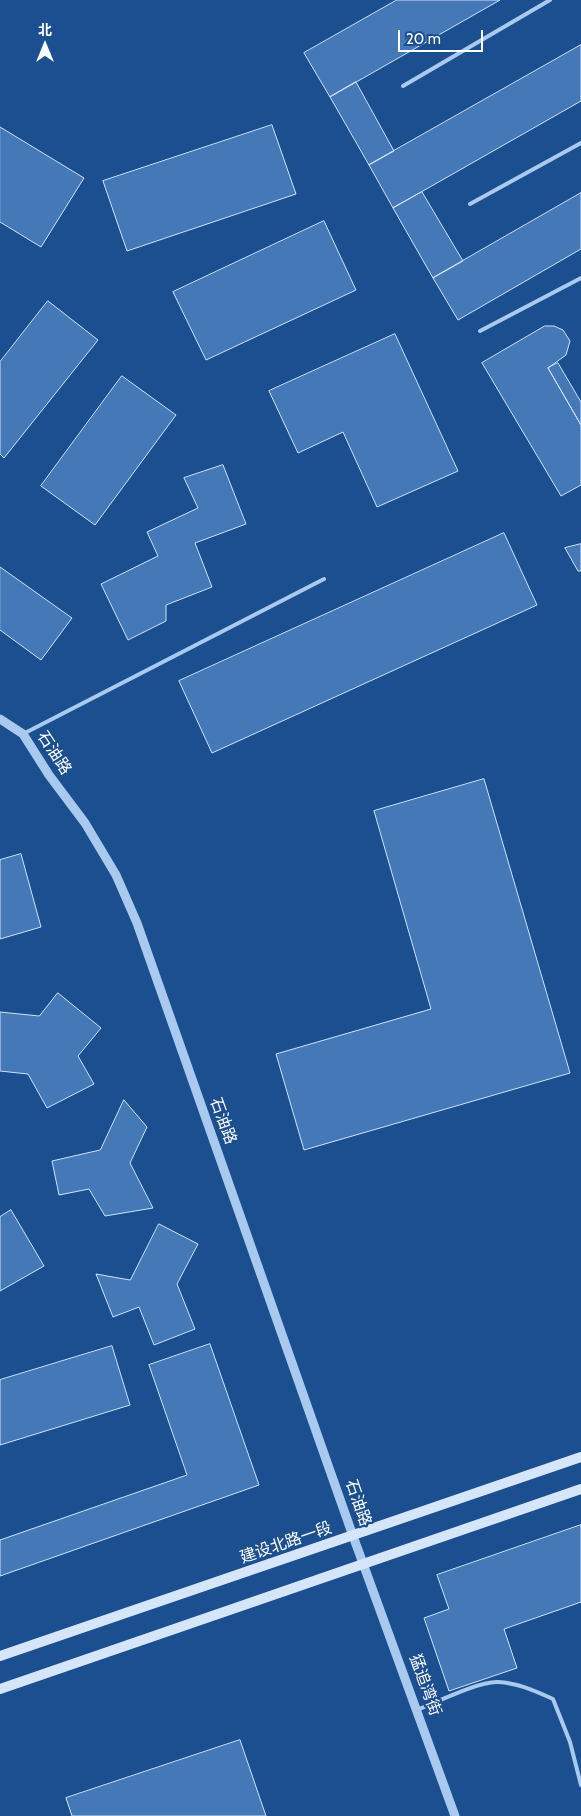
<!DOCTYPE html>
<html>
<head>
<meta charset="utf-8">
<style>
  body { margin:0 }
  #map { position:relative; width:581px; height:1816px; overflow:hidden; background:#1b4f8f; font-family:Cabin,"Noto Sans SC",sans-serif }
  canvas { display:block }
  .north { position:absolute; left:20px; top:20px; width:50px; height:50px; -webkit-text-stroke:4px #1b4f8f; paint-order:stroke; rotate:0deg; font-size:14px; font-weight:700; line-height:20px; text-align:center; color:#fff }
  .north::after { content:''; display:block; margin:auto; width:18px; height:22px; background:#fff; clip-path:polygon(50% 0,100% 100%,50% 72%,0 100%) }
  .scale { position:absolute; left:398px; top:30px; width:85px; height:22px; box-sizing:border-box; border:2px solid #fff; border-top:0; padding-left:6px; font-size:15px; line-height:18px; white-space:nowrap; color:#fff; -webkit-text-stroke:4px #1b4f8f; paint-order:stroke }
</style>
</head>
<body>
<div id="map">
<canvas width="581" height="1816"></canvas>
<div class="north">北</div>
<div class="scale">20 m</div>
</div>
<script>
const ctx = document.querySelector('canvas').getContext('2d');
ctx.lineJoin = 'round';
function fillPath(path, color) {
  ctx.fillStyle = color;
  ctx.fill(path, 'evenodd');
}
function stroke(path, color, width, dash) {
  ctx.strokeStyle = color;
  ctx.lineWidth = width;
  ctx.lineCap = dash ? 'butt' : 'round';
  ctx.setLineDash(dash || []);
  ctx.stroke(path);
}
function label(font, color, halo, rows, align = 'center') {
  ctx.font = font + ' Cabin,"Noto Sans SC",sans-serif';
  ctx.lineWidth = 4.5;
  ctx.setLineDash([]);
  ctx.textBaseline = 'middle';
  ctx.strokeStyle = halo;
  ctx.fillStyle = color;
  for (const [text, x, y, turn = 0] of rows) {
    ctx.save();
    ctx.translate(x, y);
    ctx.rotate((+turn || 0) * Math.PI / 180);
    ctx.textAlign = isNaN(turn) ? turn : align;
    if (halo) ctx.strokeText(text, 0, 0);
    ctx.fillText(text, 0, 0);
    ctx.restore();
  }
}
const building = new Path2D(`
  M397,0H500L330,97L304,53Z
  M581,45V101L393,208L369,165Z
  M356,82L394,151L369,165L330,97Z
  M272,125L296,194L127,251L103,181Z
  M0,127L84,178L41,247L0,222Z
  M422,192L463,261L433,278L393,208Z
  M581,193V249L458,320L433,278Z
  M324,221L356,290L206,360L173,292Z
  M48,301L98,340L4,458L0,454V362Z
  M545,326H554L563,330L570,341L566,355L548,368L581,425V485L561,496L482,363Z
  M395,334L458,471L377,507L343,432L298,453L269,391Z
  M558,363L581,402V425L548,368Z
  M122,376L176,415L95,525L41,486Z
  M223,465L246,524L195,543L212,587L166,605V621L128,640L101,584L158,556L147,532L198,508L184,478Z
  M504,533L537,605L212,753L179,681Z
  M581,544V571H578L565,548Z
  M0,567L72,618L41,660L0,630Z
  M484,779L570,1073L304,1150L276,1054L431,1009L374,811Z
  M21,854L41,927L0,939V860Z
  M58,993L101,1028L78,1056L94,1084L47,1108L28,1074L0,1071V1012L39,1016Z
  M124,1100L147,1127L130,1163L153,1208L105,1216L89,1189L59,1195L52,1161L100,1150Z
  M11,1210L44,1266L0,1291V1217Z
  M159,1224L198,1244L177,1284L195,1329L154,1345L139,1307L113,1317L96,1274L130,1280Z
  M210,1344L259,1485L0,1576V1540L187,1475L149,1365Z
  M112,1346L130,1405L0,1445V1380Z
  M581,1525V1602L504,1629L517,1668L449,1691L424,1618L449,1609L437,1575Z
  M240,1740L266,1816H72L66,1798Z`);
fillPath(building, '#4478b7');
stroke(building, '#cfe3fa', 1);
stroke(new Path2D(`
  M403,86L550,0
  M470,204L581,143
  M480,331L581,278
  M23,734L324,579
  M417,1710C437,1702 479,1681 498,1682C518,1683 535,1691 553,1699L570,1742L581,1785`), '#a9c9ee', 4);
stroke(new Path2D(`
  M0,719L23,734L49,775L85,823L116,875L137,923L353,1536L455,1816`), '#a9c9ee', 9);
stroke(new Path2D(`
  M0,1656L581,1457
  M0,1689L581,1489`), '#d6e6fa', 10);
label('16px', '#fff', '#1b4f8f', [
  ["石油路",54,753,57],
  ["石油路",223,1121,70],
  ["石油路",358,1503,71],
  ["建设北路一段",286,1543,-19],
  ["猛追湾街",425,1685,70]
]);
</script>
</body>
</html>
